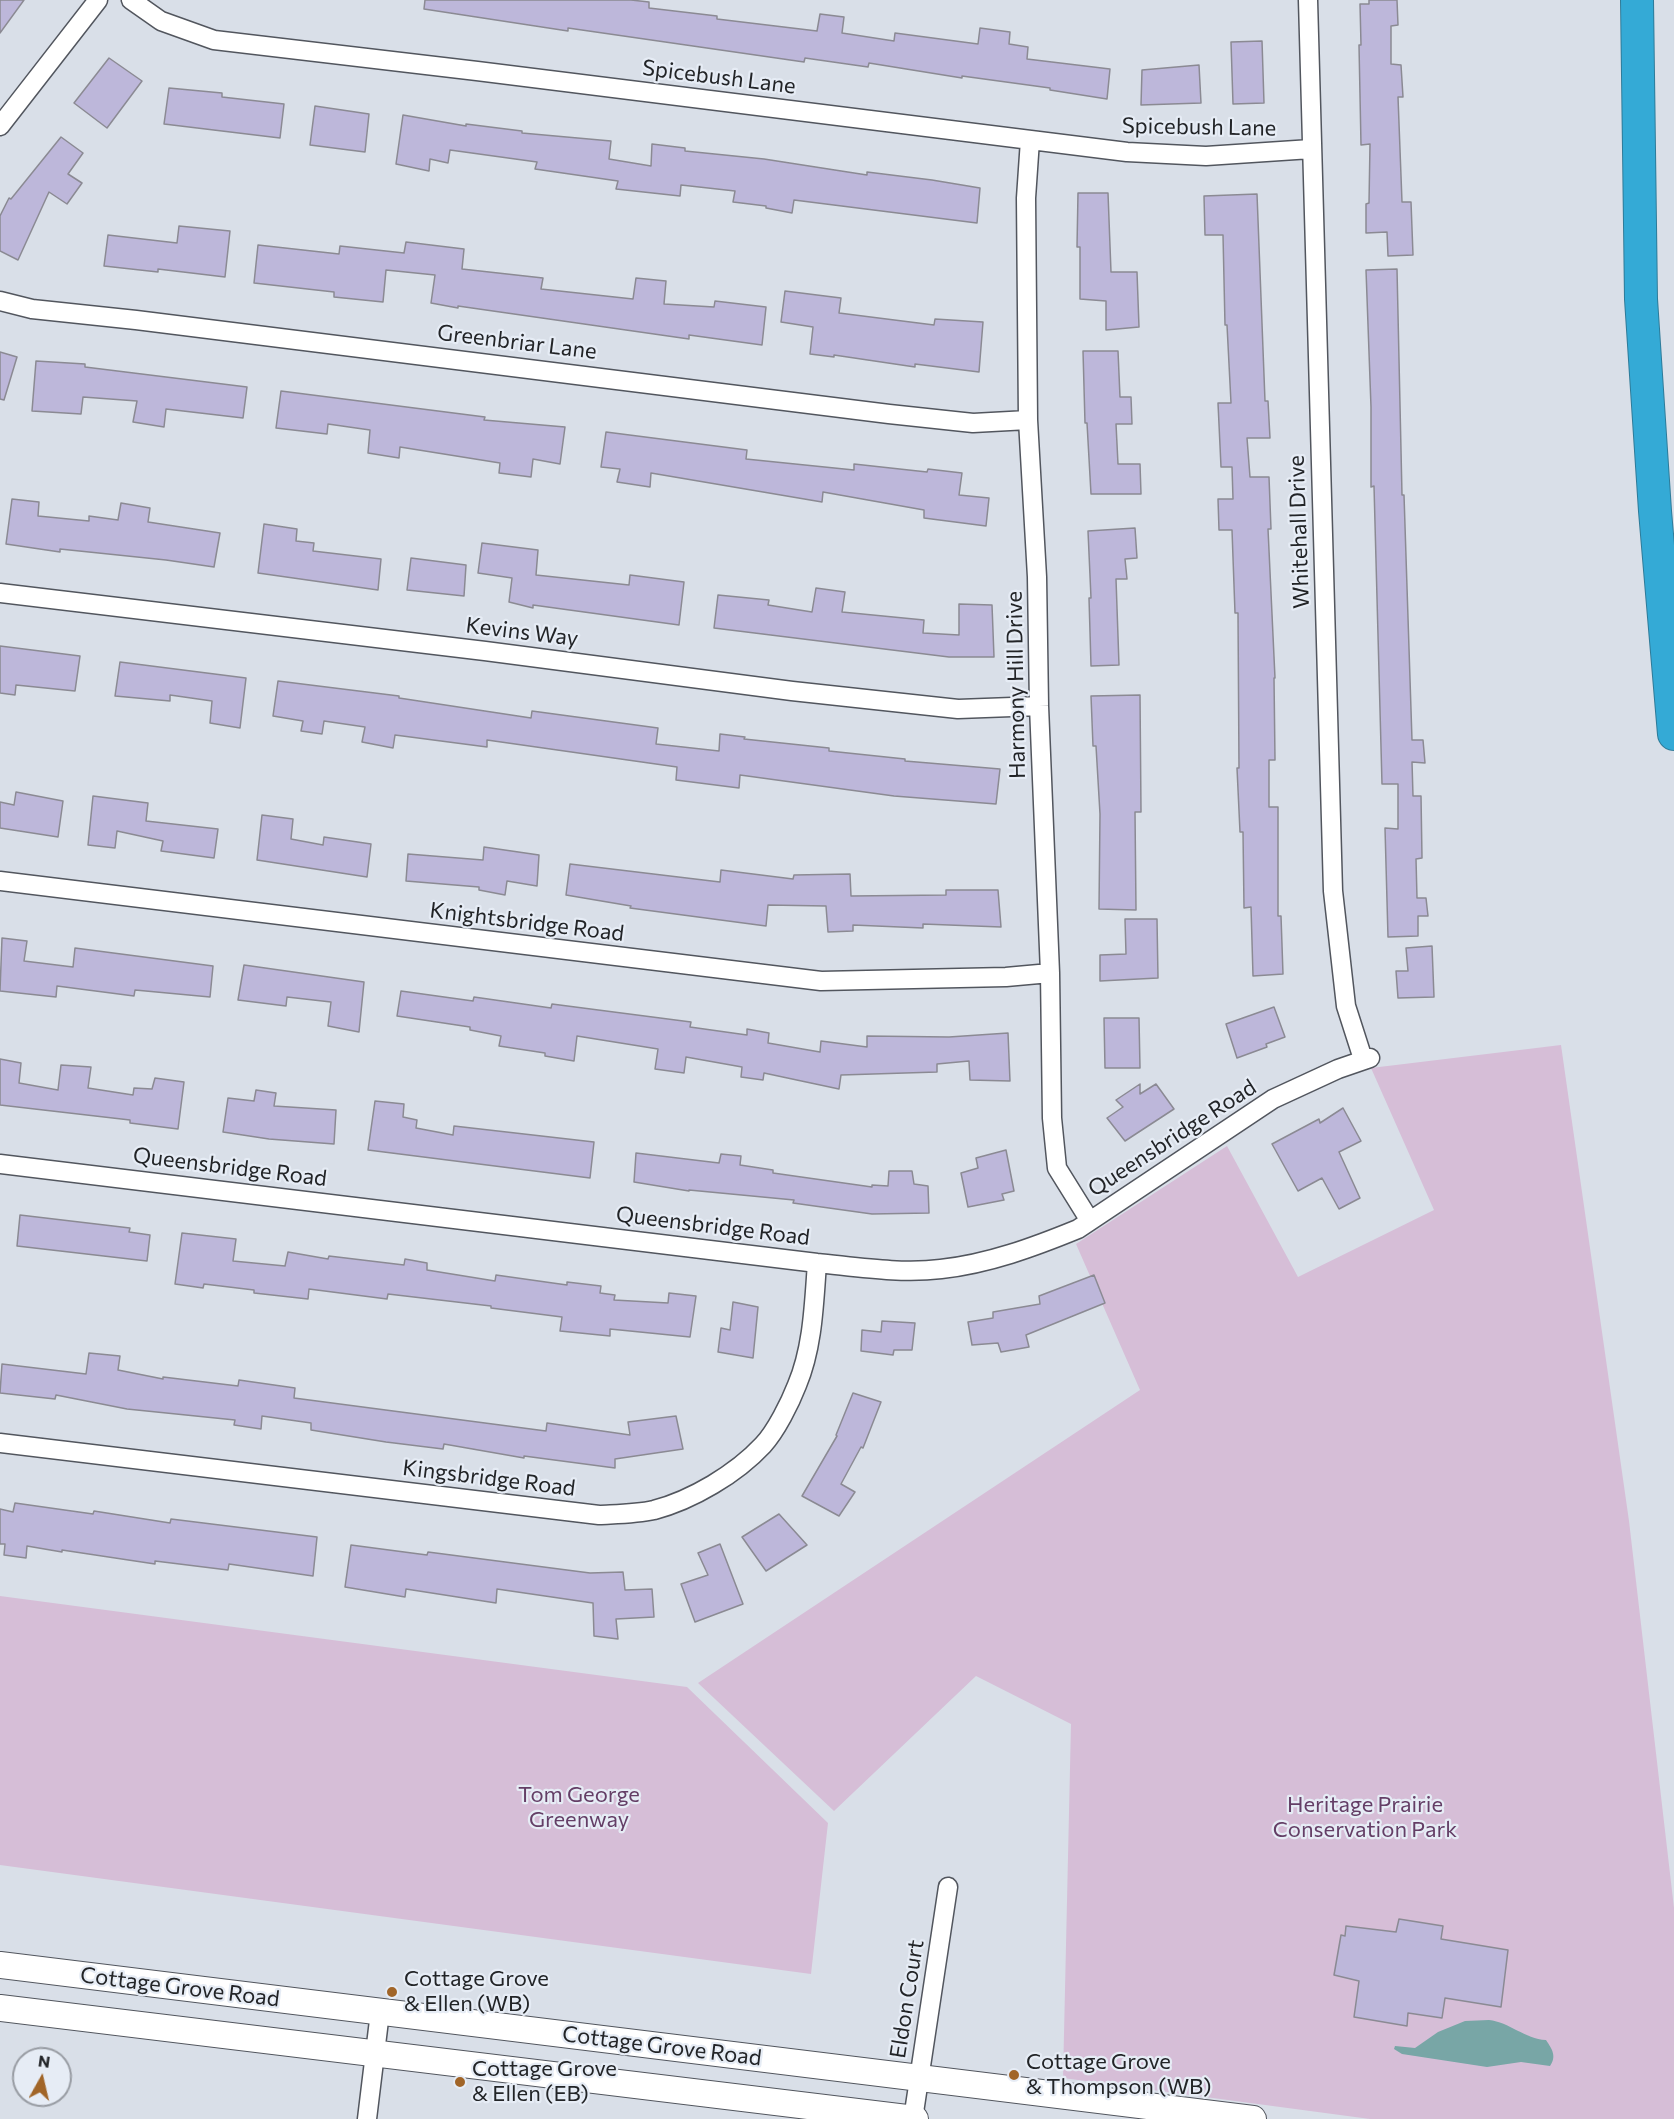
<!DOCTYPE html>
<html>
<head>
<meta charset="utf-8">
<style>
  body { margin:0 }
  #map { position:relative; width:1674px; height:2119px; overflow:hidden; background:#d9dfe8; font-family:Commissioner,sans-serif }
  canvas { display:block }
  .north { position:absolute; left:12px; top:2047px; width:60px; height:60px; box-sizing:border-box; background:#e6ecf5; border:2px solid #989ca3; border-radius:50%; rotate:8deg; font-size:16px; font-weight:700; line-height:24px; text-align:center; color:#222427 }
  .north::after { content:''; display:block; margin:auto; width:21px; height:27px; background:#a16528; clip-path:polygon(50% 0,100% 100%,50% 72%,0 100%) }
</style>
</head>
<body>
<div id="map">
<canvas width="1674" height="2119"></canvas>
<div class="north">N</div>
</div>
<script>
const ctx = document.querySelector('canvas').getContext('2d');
ctx.lineJoin = 'round';
function fillPath(path, color) {
  ctx.fillStyle = color;
  ctx.fill(path, 'evenodd');
}
function stroke(path, color, width, dash) {
  ctx.strokeStyle = color;
  ctx.lineWidth = width;
  ctx.lineCap = dash ? 'butt' : 'round';
  ctx.setLineDash(dash || []);
  ctx.stroke(path);
}
function label(font, color, halo, rows, align = 'center') {
  ctx.font = font + ' Commissioner,sans-serif';
  ctx.lineWidth = 4.5;
  ctx.setLineDash([]);
  ctx.textBaseline = 'middle';
  ctx.strokeStyle = halo;
  ctx.fillStyle = color;
  for (const [text, x, y, turn = 0] of rows) {
    ctx.save();
    ctx.translate(x, y);
    ctx.rotate((+turn || 0) * Math.PI / 180);
    ctx.textAlign = isNaN(turn) ? turn : align;
    if (halo) ctx.strokeText(text, 0, 0);
    ctx.fillText(text, 0, 0);
    ctx.restore();
  }
}
fillPath(new Path2D(`
  M1561,1045L1629,1521L1674,1908V2119H1370L1063,2078L1071,1724L976,1676L834,1811L698,1683L1140,1390L1076,1244L1227,1146L1298,1277L1434,1210L1371,1068Z
  M0,1596L687,1687L828,1823L811,1974L0,1865Z`), '#d6bed7');
fillPath(new Path2D(`
  M1489,2020C1509,2022 1525,2039 1546,2040C1552,2049 1557,2056 1550,2066L1521,2062L1487,2067L1402,2054L1394,2049L1395,2046L1415,2048L1438,2032L1465,2021Z`), '#78a6a6');
const building = new Path2D(`
  M0,0H24L0,33Z
  M425,0H631L649,2V8L717,16V19L817,31L820,14L844,17L842,33L894,41L895,33L978,44L980,28L1010,32L1009,44L1028,47L1027,59L1110,69L1107,99L1050,90V88L962,76V78L869,63L868,67L805,58L804,62L568,28V31L424,9Z
  M1369,0H1397L1398,25L1391,26V64L1401,65L1403,97H1398L1402,202H1411L1413,255L1388,256L1387,232L1366,233V204L1369,203L1370,144L1361,145L1359,45H1361L1360,4H1369Z
  M1262,41L1264,103L1233,104L1231,42Z
  M109,58L142,81L107,128L74,103Z
  M1199,65L1201,103L1141,105L1142,70Z
  M169,88L222,93V97L284,104L280,138L164,124Z
  M315,106L369,114L365,152L310,145Z
  M403,115L466,126V124L522,131V133L611,141L609,159L651,166L652,144L685,148V151L764,159L867,175V172L932,180L980,188L977,223L794,200L792,213L766,208V206L733,202L735,191L681,185L680,196L616,189L618,181L535,169L537,162L450,150L448,163L430,159L429,171L396,164Z
  M61,137L83,153L68,174L82,183L67,204L49,192L18,260L0,251V216L9,198L11,199Z
  M1078,193H1108L1111,272H1137L1139,327L1106,330V301L1080,299V247H1077Z
  M1257,194L1265,401H1268L1270,438H1247L1250,477H1269L1271,529H1268L1275,678H1274L1275,760H1269V807H1278V916H1281L1283,974L1253,976L1251,907L1244,908L1243,832H1240L1237,768H1239L1238,613H1235L1232,530H1219L1218,499H1233L1232,467H1221L1218,403H1231L1227,325H1225L1223,235H1205L1204,196Z
  M179,226L230,231L225,277L158,269V272L104,266L108,235L177,243Z
  M406,242L464,249L462,269L543,278L541,289L633,299L636,278L666,281L664,304L714,307L715,301L766,307L762,345L689,335V339L458,306V308L431,303L435,275L386,270L383,302L334,297V292L254,283L258,245L339,254L340,246L404,253Z
  M1397,269L1402,495H1404L1412,740H1423L1425,763L1412,762L1413,796H1421L1422,858L1416,859L1417,898H1426L1428,916H1418V936L1388,937L1385,828L1398,829V784H1382L1374,486L1371,487V407L1366,270Z
  M785,291L841,298L839,313L934,325L935,319L983,322L979,372L915,364V367L834,355V357L810,354L813,327L781,322Z
  M1083,351H1118L1120,397H1131L1132,424H1116L1118,464H1140L1141,494H1091L1087,423H1085Z
  M0,352L17,357L4,400L0,399Z
  M36,361L85,364V367L247,387L243,418L166,409L164,427L133,422L137,401L83,397L81,414L32,411Z
  M281,391L485,417L484,420L565,427L560,464L533,459L531,477L499,473L500,463L400,447L399,458L368,453L370,430L328,424L327,434L276,428Z
  M606,432L747,450L746,459L854,470V464L927,472L928,469L962,473L959,495L989,498L986,526L924,518V510L823,492L822,502L651,473L650,487L617,482L620,469L601,467Z
  M12,499L39,502L38,516L89,521V516L118,520L121,503L150,508L148,522L220,533L214,567L166,560L60,549V552L6,544Z
  M264,524L297,529L296,541L314,543L313,551L381,559L378,590L258,573Z
  M1135,528L1137,558L1125,559L1127,579H1116L1119,665L1091,666L1089,598H1091L1088,531Z
  M482,543L538,550L536,575L629,585L630,575L684,582L679,625L533,605V608L509,602L512,578L478,573Z
  M411,558L466,565L464,596L407,590Z
  M816,588L845,592L842,612L924,620L923,633L959,635V604L992,605L994,657H949L714,628L718,595L769,600L768,605L812,612Z
  M0,646L80,656L75,691L16,685L15,695L0,693Z
  M120,662L246,678L240,728L210,723L212,701L170,695V701L115,696Z
  M278,681L399,696V698L531,718L532,711L658,728L656,744L719,751L720,734L745,737L744,739L829,748V751L905,759V761L1000,769L996,804L894,796L740,775L739,788L676,780L677,767L487,740V747L395,735L393,748L362,742L365,727L324,721L322,734L301,731L303,721L273,716Z
  M1140,695L1141,812H1135L1136,910L1099,909L1100,814L1096,746H1093L1091,696Z
  M16,792L63,801L58,837L0,828V802L14,805Z
  M93,796L148,803L146,821L218,829L214,858L161,851L163,841L117,831L115,848L88,845Z
  M262,815L293,819L291,839L323,845L324,837L371,844L367,877L257,860Z
  M484,847L539,855L537,886L507,881L505,895L479,890V887L406,881L408,854L483,860Z
  M570,864L720,882L721,870L793,879L794,875L850,874L851,896L946,895V890H998L1001,927L923,924V928L853,925V931L828,932L826,906L768,905L766,926L630,908L631,906L566,895Z
  M1125,919H1157L1158,978L1100,981V955L1126,954Z
  M2,938L27,941L24,961L73,967L75,948L213,966L210,997L135,990L134,996L57,986L56,997L0,991Z
  M1432,946L1434,997L1398,998L1396,971H1408L1406,948Z
  M244,965L364,982L359,1032L328,1026L331,1002L287,997L286,1006L238,1000Z
  M401,991L473,1001L474,997L551,1008L552,1004L691,1022L690,1027L747,1035V1029L769,1033L768,1043L820,1052L821,1041L867,1047V1036L949,1037L1008,1033L1010,1081L970,1080L969,1061L937,1064V1072L841,1075L839,1089L764,1073L763,1080L741,1077L742,1067L686,1057L684,1073L655,1069L658,1049L577,1036L574,1061L545,1056V1053L499,1046L501,1036L470,1030V1027L397,1016Z
  M1274,1007L1285,1037L1266,1044L1267,1047L1237,1058L1226,1024Z
  M1104,1018H1139L1140,1068H1105Z
  M0,1059L21,1063L19,1083L58,1090L61,1065L91,1067L88,1088L133,1095L134,1088L152,1089L155,1078L184,1082L178,1129L130,1123V1120L0,1105Z
  M1140,1084V1094L1156,1084L1174,1109L1125,1141L1107,1118L1123,1107L1116,1100Z
  M256,1090L276,1093L274,1106L336,1110L334,1144L269,1139L223,1132L228,1098L254,1101Z
  M375,1101L404,1104L403,1117L417,1120L416,1128L453,1135L454,1126L594,1142L590,1178L368,1150Z
  M1343,1108L1361,1141L1339,1152L1360,1198L1339,1209L1322,1178L1298,1191L1272,1144L1319,1119L1320,1123Z
  M1006,1150L1014,1191L1002,1194L1004,1200L968,1207L961,1173L978,1168L976,1158Z
  M636,1153L719,1163L721,1154L741,1156L740,1165L773,1170V1173L872,1187V1185L888,1186L889,1171H912L914,1184L928,1186L929,1213L872,1214L793,1203L794,1200L689,1190V1191L634,1182Z
  M20,1215L130,1228L129,1232L150,1235L147,1261L17,1246Z
  M182,1233L236,1239L233,1261L285,1266L288,1252L328,1259L329,1256L404,1265L405,1259L427,1263V1270L495,1281L496,1275L567,1285V1282L601,1286L600,1293L615,1295L614,1300L668,1303L669,1293L696,1296L690,1337L610,1329V1336L560,1331L562,1317L491,1308V1306L388,1294L387,1299L309,1289L308,1299L254,1293V1290L204,1284L203,1288L175,1284Z
  M1094,1275L1105,1303L1026,1335L1029,1347L1001,1352L998,1343L972,1345L968,1322L993,1318V1312L1040,1304L1039,1296Z
  M733,1302L758,1307L753,1358L718,1352L721,1328L730,1330Z
  M882,1321L915,1323L912,1350H894L893,1355L861,1351L862,1330L881,1332Z
  M89,1353L120,1356L118,1370L163,1379V1377L238,1386L239,1380L295,1388L294,1398L546,1431L547,1423L630,1435L628,1422L676,1416L683,1449L615,1459V1468L524,1456V1458L444,1444L443,1449L386,1442L311,1430V1423L262,1416L261,1429L234,1425L235,1420L127,1409L56,1395L55,1399L0,1393L2,1364L86,1374Z
  M853,1393L881,1402L863,1448L861,1447L841,1484L855,1492L839,1516L802,1496L837,1436L836,1435Z
  M15,1503L93,1514L94,1511L170,1523L171,1519L317,1537L313,1576L229,1564L228,1570L155,1561V1564L62,1550V1552L27,1546L26,1558L4,1555L5,1544H0V1509L13,1512Z
  M779,1514L807,1545L766,1571L742,1537Z
  M720,1544L743,1604L695,1622L681,1584L708,1575L698,1553Z
  M351,1545L427,1555L428,1552L590,1573L623,1572L625,1590L652,1589L654,1617L616,1619L618,1639L594,1636L593,1603L497,1589L496,1603L406,1589L405,1597L345,1587Z
  M1399,1919L1443,1926L1441,1939L1508,1950L1501,2007L1445,1998L1442,2018L1408,2013L1407,2026L1354,2017L1359,1981L1334,1975L1341,1935L1345,1936L1346,1926L1396,1932Z`);
fillPath(building, '#bdb7da');
stroke(building, '#8b8a93', 1.5);
const minor = new Path2D(`
  M131,0L161,21L214,40L477,71L1127,152L1206,156L1311,149
  M1308,0L1333,891L1346,1006L1363,1059
  M0,126L98,0
  M1030,140L1026,198L1028,420L1037,577L1039,706L1050,973L1052,1118L1057,1168L1090,1221
  M0,301L32,309L136,320L889,414L973,423L1028,420
  M0,593L485,651L792,691L958,709L1039,706
  M0,881L821,981L1006,977L1050,973
  M0,1164L817,1263C858,1267 901,1274 941,1269C988,1264 1034,1247 1078,1229L1273,1099L1338,1069L1370,1058
  M0,1443L599,1515C617,1514 636,1514 654,1510C692,1500 736,1474 763,1445C776,1431 790,1403 797,1385C813,1347 814,1303 817,1263
  M367,2119L380,2012
  M913,2119L948,1887`);
const secondary = new Path2D(`
  M0,1965L1253,2119
  M0,2008L915,2119`);
const motorway = new Path2D(`
  M1637,0L1641,299L1655,511L1674,734`);
stroke(minor, '#52565e', 21);
stroke(secondary, '#52565e', 28);
stroke(motorway, '#2e7b99', 34);
stroke(minor, '#fff', 18);
stroke(secondary, '#fff', 26);
stroke(motorway, '#34aad6', 32);
for (const [x, y, r, color] of [
  [392,1992,6,"#a16528"],
  [1014,2075,6,"#a16528"],
  [460,2082,6,"#a16528"]
]) {
  const dot = new Path2D();
  dot.arc(x, y, r, 0, 2 * Math.PI);
  ctx.fillStyle = color;
  ctx.fill(dot);
  stroke(dot, '#e6ecf5', 2);
}
label('22px', '#222427', '#e6ecf5', [
  ["Spicebush Lane",719,77,7],
  ["Spicebush Lane",1199,127,1],
  ["Greenbriar Lane",517,342,7],
  ["Whitehall Drive",1299,532,-92],
  ["Kevins Way",522,632,7],
  ["Harmony Hill Drive",1016,685,-91],
  ["Knightsbridge Road",527,922,7],
  ["Queensbridge Road",1172,1138,-33],
  ["Queensbridge Road",230,1167,7],
  ["Queensbridge Road",713,1226,7],
  ["Kingsbridge Road",489,1478,7],
  ["Cottage Grove Road",180,1987,7],
  ["Eldon Court",907,1999,-81],
  ["Cottage Grove Road",662,2046,7]
]);
label('22px', '#643e66', '#e6ecf5', [
  ["Tom George",579,1795],
  ["Greenway",579,1820],
  ["Heritage Prairie",1365,1805],
  ["Conservation Park",1365,1830]
]);
label('22px', '#222427', '#e6ecf5', [
  ["Cottage Grove",404,1979],
  ["& Ellen (WB)",404,2004],
  ["Cottage Grove",1026,2062],
  ["& Thompson (WB)",1026,2087],
  ["Cottage Grove",472,2069],
  ["& Ellen (EB)",472,2094]
], 'left');
</script>
</body>
</html>
